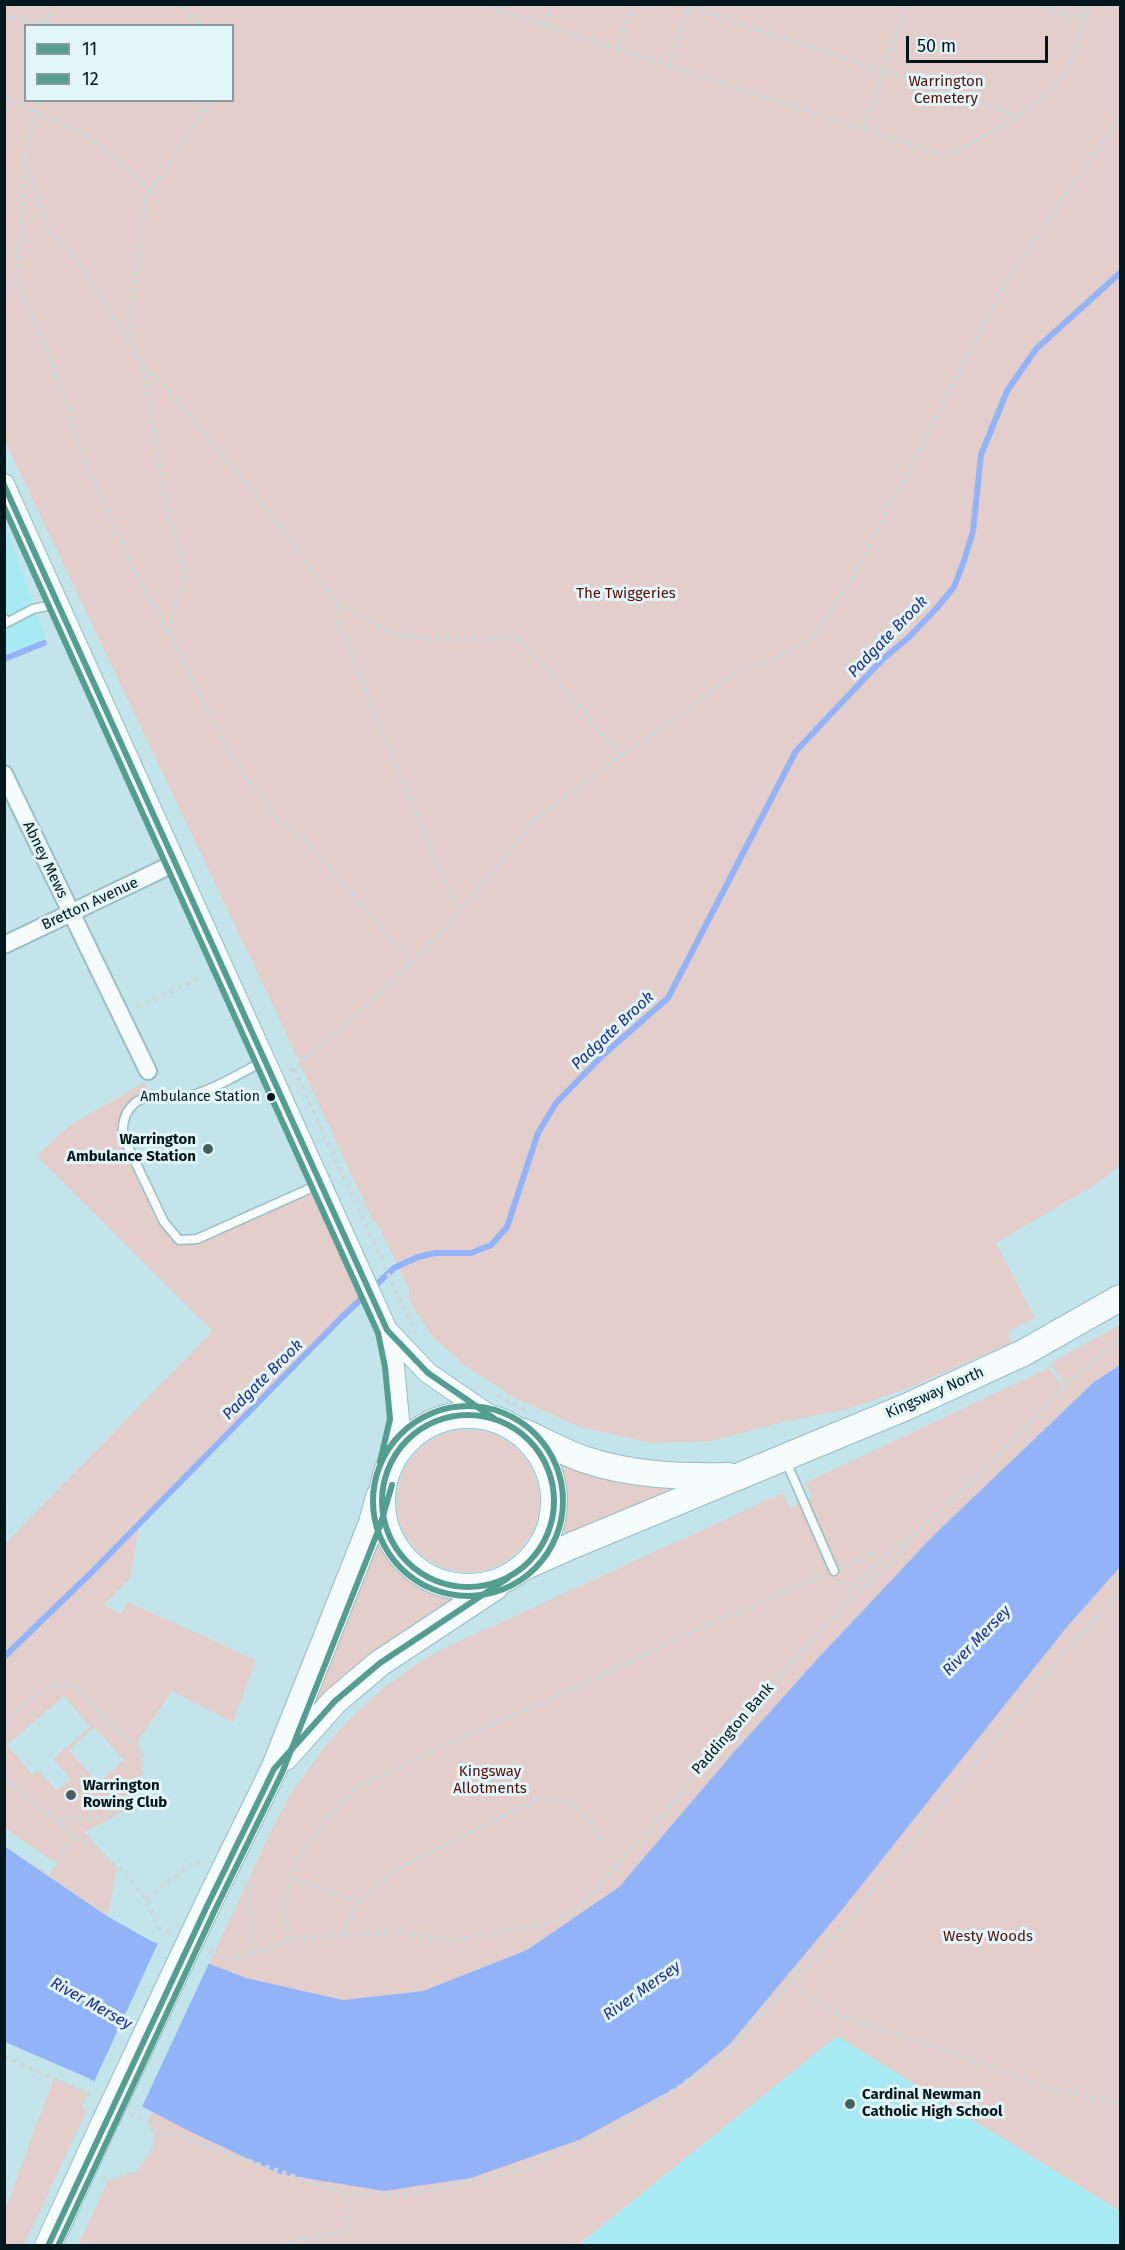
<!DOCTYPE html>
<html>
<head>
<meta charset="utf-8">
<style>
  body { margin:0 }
  #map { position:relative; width:1125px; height:2250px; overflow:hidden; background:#c3e4ea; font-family:"Fira Sans",sans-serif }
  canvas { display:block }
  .frame { position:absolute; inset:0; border:6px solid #01171b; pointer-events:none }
  .legend { position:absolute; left:24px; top:24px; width:210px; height:78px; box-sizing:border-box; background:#e2f5f8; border:2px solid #889ca0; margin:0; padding:8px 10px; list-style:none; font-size:18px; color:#01171b }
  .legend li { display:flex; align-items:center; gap:12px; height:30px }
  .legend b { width:30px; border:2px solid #889ca0 }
  .scale { position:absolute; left:906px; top:36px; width:142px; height:27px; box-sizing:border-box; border:3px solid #01171b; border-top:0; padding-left:8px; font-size:18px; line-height:21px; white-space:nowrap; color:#01171b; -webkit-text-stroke:4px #e2f5f8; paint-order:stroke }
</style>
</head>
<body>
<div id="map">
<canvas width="1125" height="2250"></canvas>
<div class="frame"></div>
<ul class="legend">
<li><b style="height:8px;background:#549e8f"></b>11</li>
<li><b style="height:8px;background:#549e8f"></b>12</li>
</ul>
<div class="scale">50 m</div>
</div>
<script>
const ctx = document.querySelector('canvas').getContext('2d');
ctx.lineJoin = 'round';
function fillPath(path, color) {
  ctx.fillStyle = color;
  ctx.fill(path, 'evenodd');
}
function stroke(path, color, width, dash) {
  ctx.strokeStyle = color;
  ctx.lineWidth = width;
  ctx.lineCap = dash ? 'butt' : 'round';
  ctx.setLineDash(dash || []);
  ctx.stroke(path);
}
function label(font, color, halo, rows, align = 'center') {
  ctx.font = font + ' "Fira Sans",sans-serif';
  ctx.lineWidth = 6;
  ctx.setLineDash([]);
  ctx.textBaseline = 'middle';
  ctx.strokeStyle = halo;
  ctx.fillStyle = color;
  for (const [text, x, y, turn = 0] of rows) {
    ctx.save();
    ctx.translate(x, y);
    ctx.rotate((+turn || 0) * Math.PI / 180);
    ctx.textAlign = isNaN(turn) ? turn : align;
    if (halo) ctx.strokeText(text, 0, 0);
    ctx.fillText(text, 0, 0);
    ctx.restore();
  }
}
fillPath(new Path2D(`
  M4,521L46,640L5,654H4Z
  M837,2035L1120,2211V2245L578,2246Z`), '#a7eaf4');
fillPath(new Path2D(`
  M6,5H1120V1165L1098,1183L996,1243L1035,1318L1008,1332L1011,1343L911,1387L848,1409L783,1422L712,1441L651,1443L580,1427L515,1398L463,1364L430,1334L409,1299V1289L377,1223H374L270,999L5,441L4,9ZM26,26H232V100H26Z
  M145,1082L149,1097L130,1108L123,1136L172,1234L189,1241L311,1188L361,1300L139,1525L130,1578L104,1605L121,1614L128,1602L256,1660L233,1722L172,1691L138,1741C142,1753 142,1761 142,1773C141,1811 113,1817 84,1832L117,1867L108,1916L5,1846L49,1874L57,1864L5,1828V1544L213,1331L37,1156L69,1126ZM64,1696L90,1727L53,1759L71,1779L57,1791L38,1770L33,1775L7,1745ZM94,1727L124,1760L98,1783L69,1750Z
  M1120,1325V1365L1094,1382L934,1535L820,1656L734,1752L619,1887L527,1950L423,1991L343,2000L246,1978L209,1964L274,1825L290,1795L325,1746L345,1724L382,1689L420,1662L445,1648L783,1493L790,1508L812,1497L805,1483L1049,1368L1061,1384L1065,1386L1051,1363Z
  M397 1501a71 71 0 1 1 142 0a71 71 0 1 1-142 0Z
  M560,1460L716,1481L562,1538L566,1510Z
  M379,1542C403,1578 416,1590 459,1600L305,1718Z
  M1120,1567V2211L837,2036L578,2245L78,2246L108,2181L138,2171L153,2147L154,2133L148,2121L153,2112L187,2130L679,2086L729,2045L841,1911L1066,1628Z
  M54,2078L88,2093L81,2108L87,2110L24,2245H5V2210Z`), '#e3cecb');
fillPath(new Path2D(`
  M1120,1365V1567L1066,1628L841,1911L729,2045L679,2086L579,2140L471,2178L384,2191L280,2174L187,2130L86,2077L5,2042L4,1846L107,1916L151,1941L246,1978L343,2000L423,1991L527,1950L619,1887L734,1752L820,1656L934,1535L1094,1382Z`), '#93b3f9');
fillPath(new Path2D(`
  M159,1941L210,1961L141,2109L93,2084Z`), '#c3e4ea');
stroke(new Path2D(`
  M4,659L44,643
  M4,1657L91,1573L341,1318L394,1268L418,1257L435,1253H471L491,1245L507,1227L538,1133L556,1103L602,1056L668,998L796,751L882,660L908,638L935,610L954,587L964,561L973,531L981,455L1007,391L1036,349L1120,273`), '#93b3f9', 6);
const service = new Path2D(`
  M4,618L6,623L33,609L57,604
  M264,1061C240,1073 206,1095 179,1098C165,1099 147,1093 135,1103C124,1112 122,1124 123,1136L164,1222L179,1240L197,1239L320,1184
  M785,1459L834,1571`);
const minor = new Path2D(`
  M4,774L148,1071
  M4,945L175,863`);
const tertiary = new Path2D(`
  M4,484L387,1330L394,1366L399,1420L389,1464
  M387,1330L428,1373L495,1419`);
const primary = new Path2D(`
  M382 1501a86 86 0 1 1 172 0a86 86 0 1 1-172 0Z
  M524,1432C543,1441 563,1452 583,1459C630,1475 679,1477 728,1476
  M524,1567L571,1546L906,1407L1023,1353L1120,1298
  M285,1757L335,1701L380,1663L495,1587
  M207,1906L274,1769L372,1523L379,1497
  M48,2246L106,2120`);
stroke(service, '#98bdc3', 11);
stroke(minor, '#98bdc3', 20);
stroke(tertiary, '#98bdc3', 22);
stroke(primary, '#98bdc3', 28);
stroke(new Path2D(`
  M175,4L183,8L201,26
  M479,4L946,156C987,135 1045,108 1068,66C1078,47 1083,25 1089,4
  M681,4L1016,115
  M1034,4L1066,15L1086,17
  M1079,4L1085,17
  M4,14L8,18L67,26
  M45,25L49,14V4
  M546,26L553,4
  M617,50L633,4
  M669,66L690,4
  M4,98L87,135L151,189
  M38,100L25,157L40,209L53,237L74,255L133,349
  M198,100L203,112L146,198L132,305L131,330L133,349L143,365L162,384L253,491L336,602L393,634L428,639H496L509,636L520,640L567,691L621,756
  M203,112L214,100
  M864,129L906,4
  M25,157L22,223L15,277L45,346L68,407L76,441L138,578L172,638
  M143,366L167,509L186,576L172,615L171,628L174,641L226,748L274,816L308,843L395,944L402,948L409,965
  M337,603L339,622L391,755L459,912
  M137,1008L201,977
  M294,1069L408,1317L416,1332
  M290,1071L353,1018L409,966L447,926L534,821L621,756L687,711L738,670L778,658L816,635L852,579L1005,283L1120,117
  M1051,1363L1066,1386
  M497,1395L528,1411
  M845,1566L877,1552
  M841,1581L849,1591L897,1544L908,1540
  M4,1725L16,1712L50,1685L75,1686L142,1755C142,1765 143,1775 141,1784C136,1824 87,1818 57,1820
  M4,1780L121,1870L146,1899L159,1928L172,1934
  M601,1840C586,1809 575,1799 539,1799L396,1869L359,1902L291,1878L296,1862L307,1846L344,1799L359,1786L454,1741L571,1690L671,1641L824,1575
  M55,1862L75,1834
  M241,1882L250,1885V1945L252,1955
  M146,1899L195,1861L204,1865
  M343,1935L359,1902
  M288,1941L284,1905L291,1878
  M209,1950L226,1958L252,1955L273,1946L300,1938L397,1932L448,1941L550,1923L571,1912L587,1899L675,1800L687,1783L764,1692L845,1605L903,1551L909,1540C940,1510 972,1481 1002,1451C1040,1412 1076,1372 1120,1341
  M791,1983L837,2015L940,2048L1046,2088L1120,2103
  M4,2057L95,2096
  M154,2133L166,2132L348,2195L409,2194L522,2170L629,2121L724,2056L778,1996L831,1943L1065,1651L1120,1592
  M102,2179L108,2181L138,2171L153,2147L154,2133L148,2121L131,2114
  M280,2246L302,2238L348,2233V2195`), '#cdd8da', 4, [4.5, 4.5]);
stroke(service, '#f6fbfc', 8);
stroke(minor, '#f6fbfc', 16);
stroke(tertiary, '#f6fbfc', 20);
stroke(primary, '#f6fbfc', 26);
const primaryBridge = new Path2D(`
  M106,2120L207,1906`);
stroke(primaryBridge, '#98bdc3', 28, []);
stroke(primaryBridge, '#f6fbfc', 26);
stroke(new Path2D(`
  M4,485L387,1330L428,1373L495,1419
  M382 1501a86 86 0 1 1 172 0a86 86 0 1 1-172 0Z
  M48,2246L207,1906L274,1769L335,1701L380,1663L508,1578`), '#549e8f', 6);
stroke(new Path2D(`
  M4,507L378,1333L385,1367L390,1419L380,1462
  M373 1501a95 95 0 1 1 190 0a95 95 0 1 1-190 0Z
  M58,2246L215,1910L282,1773L380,1526L392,1485`), '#549e8f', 6);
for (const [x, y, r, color] of [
  [271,1097,5,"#01171b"],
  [208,1149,6,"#455f63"],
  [71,1795,6,"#455f63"],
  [850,2104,6,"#455f63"]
]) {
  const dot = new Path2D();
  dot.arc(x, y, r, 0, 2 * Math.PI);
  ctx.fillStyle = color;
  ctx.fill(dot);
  stroke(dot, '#e2f5f8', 2);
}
label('14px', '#01171b', '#e2f5f8', [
  ["Ambulance Station",260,1097]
], 'right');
label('15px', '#570d09', '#e2f5f8', [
  ["Warrington",946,82],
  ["Cemetery",946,99],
  ["The Twiggeries",626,594],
  ["Kingsway",490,1772],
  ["Allotments",490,1789],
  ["Westy Woods",988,1937]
]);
label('15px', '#01171b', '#e2f5f8', [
  ["Abney Mews",45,860,64],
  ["Bretton Avenue",90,904,-25],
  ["Kingsway North",935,1393,-24],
  ["Paddington Bank",733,1729,-49]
]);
label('bold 15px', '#01171b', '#e2f5f8', [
  ["Warrington",196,1140,"right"],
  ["Ambulance Station",196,1157,"right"],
  ["Warrington",83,1786],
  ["Rowing Club",83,1803],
  ["Cardinal Newman",862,2095],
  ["Catholic High School",862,2112]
], 'left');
label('italic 16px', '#1e2f9d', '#e2f5f8', [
  ["Padgate Brook",888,637,-46],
  ["Padgate Brook",613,1031,-43],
  ["Padgate Brook",263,1380,-45],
  ["River Mersey",977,1641,-46],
  ["River Mersey",642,1991,-35],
  ["River Mersey",91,2004,29]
]);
</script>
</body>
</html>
